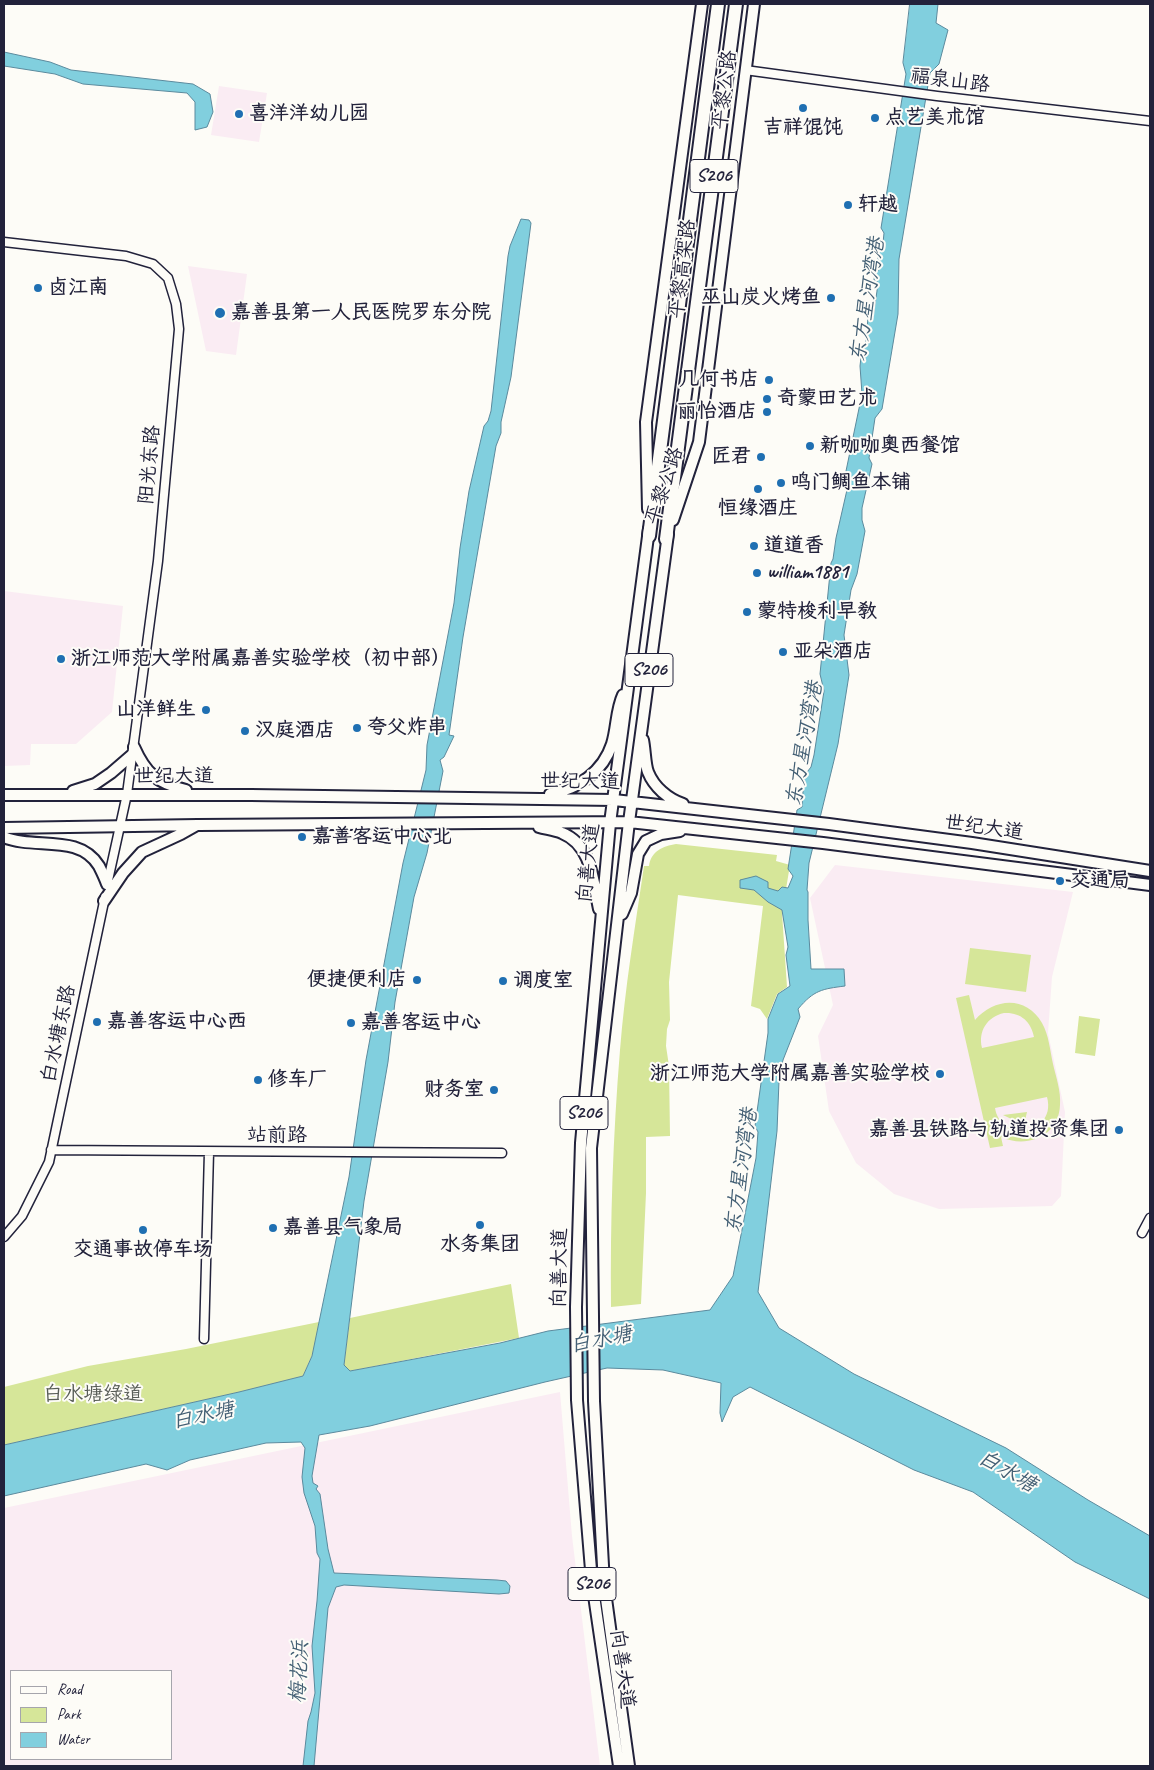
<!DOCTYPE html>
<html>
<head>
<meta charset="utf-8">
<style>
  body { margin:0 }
  #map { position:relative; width:1154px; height:1770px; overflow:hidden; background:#fdfcf7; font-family:Caveat,sans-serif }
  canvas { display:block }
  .frame { position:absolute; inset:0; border:5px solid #22223b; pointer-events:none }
  .legend { position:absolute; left:10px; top:1670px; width:162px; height:90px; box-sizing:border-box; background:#fdfcf7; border:1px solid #a5a5ac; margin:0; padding:6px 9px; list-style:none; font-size:15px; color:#22223b }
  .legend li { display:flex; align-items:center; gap:10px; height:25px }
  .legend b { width:25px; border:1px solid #a5a5ac }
</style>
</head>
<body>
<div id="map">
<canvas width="1154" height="1770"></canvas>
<div class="frame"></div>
<ul class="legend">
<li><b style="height:6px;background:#fdfcf7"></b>Road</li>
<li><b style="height:14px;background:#d6e699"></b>Park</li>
<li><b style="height:14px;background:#81cfde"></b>Water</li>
</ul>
</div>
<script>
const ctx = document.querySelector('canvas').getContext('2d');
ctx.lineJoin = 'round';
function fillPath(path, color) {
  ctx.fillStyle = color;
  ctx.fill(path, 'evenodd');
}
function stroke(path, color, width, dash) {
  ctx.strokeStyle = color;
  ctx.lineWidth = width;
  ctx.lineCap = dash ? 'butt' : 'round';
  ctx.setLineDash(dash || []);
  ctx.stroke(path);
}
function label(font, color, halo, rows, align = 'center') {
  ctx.font = font + ' Caveat,"LXGW WenKai TC",sans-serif';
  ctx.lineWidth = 4;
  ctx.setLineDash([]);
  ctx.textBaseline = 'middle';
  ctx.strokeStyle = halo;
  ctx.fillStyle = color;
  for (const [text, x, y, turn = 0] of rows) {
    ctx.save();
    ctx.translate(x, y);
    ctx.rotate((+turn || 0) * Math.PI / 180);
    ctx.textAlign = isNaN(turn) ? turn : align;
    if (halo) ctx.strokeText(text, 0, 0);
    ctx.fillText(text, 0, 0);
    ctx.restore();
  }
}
fillPath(new Path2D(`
  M219,86L267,93L259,142L211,135Z
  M188,266L247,274L236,355L206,351Z
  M4,591L123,606L112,712L76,744H31L30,765L4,766Z
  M835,865L1073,892L1052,977L1048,1033L1065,1112L1061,1196L1052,1206L939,1209L894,1194L856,1163L829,1111L818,1036L833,1005L810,898Z
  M560,1392L572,1536L600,1766H4V1508ZM11,1671H171V1759H11Z`), '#faecf3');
fillPath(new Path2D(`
  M676,844L777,855L776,861L790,865L782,913L787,987L777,994L767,1019L760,1009L751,1006L763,906L678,895L669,982L670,1020L667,1029L666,1046L669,1066L670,1136L646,1137V1193L641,1304L611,1307C610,1221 613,1135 620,1050C625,988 635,927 644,866H649C651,851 663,846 676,844Z
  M970,948L1031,955L1026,992L965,984Z
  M969,995L975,1020C994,998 1026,995 1042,1023C1049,1035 1050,1051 1053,1064C1056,1077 1061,1091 1060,1105C1059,1136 1027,1149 1001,1137L1003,1146L990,1148L956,998ZM1004,1013C1020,1012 1031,1021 1034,1037L982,1048C978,1031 987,1017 1004,1013ZM1047,1097C1057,1134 1001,1144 995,1108Z
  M1079,1016L1100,1019L1095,1056L1075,1053Z
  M1027,1112L1024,1125L1003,1115Z
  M511,1284L519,1338L350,1371L344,1365L350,1318Z
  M319,1322L313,1353L303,1376L239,1392L4,1445V1387L88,1366L186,1349Z`), '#d6e699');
const water = new Path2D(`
  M910,4H938L936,23L948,30L939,64L930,73L899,259L898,314L882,409L875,418L869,458L872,464L862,508V520L865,531L857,574L851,590L844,635L849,675L838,744L809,863L807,890L808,892V920L811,969H844L845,986C822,989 814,990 798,1009L800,1017L783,1060L779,1081L777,1131L758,1292L779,1328L854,1374L1006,1448L1088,1500L1150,1536V1599L1075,1562L973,1492L914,1470L750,1387L733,1397L722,1422L720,1413L721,1383L663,1370L607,1368L545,1382L370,1426L319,1435L312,1476L313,1483L318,1486L316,1489L320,1494L328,1549L334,1573L497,1580L506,1581L510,1586L509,1593L499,1594L344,1585L336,1587L328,1608L314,1766H303L308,1721L311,1712L315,1693L312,1646L317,1601L320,1559L317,1553L315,1526L304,1493L302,1477L305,1448L301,1442L266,1443L190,1460L167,1470L146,1464L4,1496V1445L239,1392L303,1376L312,1356L349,1177L366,1060L403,863L426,770L427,745L454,603L460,548L469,491L484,426L488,421L491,411L508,256L510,246L521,219L529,220L531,223L511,377L501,422V433L496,446L463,637L449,735L454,736L444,757L440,760L443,771L427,853L414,897L395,1002L388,1062L364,1201L344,1365L350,1371L500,1343L548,1331L710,1310L733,1276L756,1158L758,1132L755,1126L768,1033V1019L778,994L790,986L786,955L788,947L782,910L768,902L754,890L740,888V880L756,876L768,882V888L778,891L782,887L788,888L793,876L788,869L797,810L802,807L804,776L811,767L814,755L824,691L820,674L831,563L833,559L836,538L849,481L846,471L862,394L860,366L862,348H865L868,318L873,317L877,291V280H874L875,272L878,271V245L883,243L884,233L881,228L906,74L903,63Z
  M4,52L50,62L71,70L193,84L210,94L213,112L207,127L195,130V102L187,93L83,84L55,74L4,66Z`);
fillPath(water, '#81cfde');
stroke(water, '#5b8a9d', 1);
const minor = new Path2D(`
  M745,70L937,96L1150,121
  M4,242L126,256L153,264L168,278L176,304L179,329L158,561L127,794L107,885
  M51,1150L502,1153
  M1142,1233L1150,1218
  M4,1237L22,1216L49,1162L105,897
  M204,1339L209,1152`);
const major = new Path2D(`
  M648,509L646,422L702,4
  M673,520L699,442L754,4
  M643,740C645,749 645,765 648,772C654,787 668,799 683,804
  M134,747C146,774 157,783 186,790
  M73,791L95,784L111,773L133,754
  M550,794C578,789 603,772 612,744C617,728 616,710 623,695
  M4,795H251L614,800L829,824L972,843L1150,871
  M539,827C546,829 555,830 562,833C592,845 593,881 599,909
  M4,828L198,825L629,822L823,843L1150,885
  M4,837C34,850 79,833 99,866C102,872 105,878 107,884
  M104,901L123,873L142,852L181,834L197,825
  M622,914L631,893L638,854L646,841L661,834L680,831
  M619,1766L592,1582L577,1400L576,1307L581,1143L610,823L649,529
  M629,1766L604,1584L594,1401L591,1148L629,822L668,534`);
const highway = new Path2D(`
  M649,536L718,4
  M666,539L736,4`);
stroke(minor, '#22223b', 11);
stroke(major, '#22223b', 14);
stroke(highway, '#22223b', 16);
stroke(minor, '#fdfcf7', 8);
stroke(major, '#fdfcf7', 10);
stroke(highway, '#fdfcf7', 12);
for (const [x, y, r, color] of [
  [803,108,5,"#1f6fb2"],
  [239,114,5,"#1f6fb2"],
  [875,118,5,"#1f6fb2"],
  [848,205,5,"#1f6fb2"],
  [38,288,5,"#1f6fb2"],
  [831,298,5,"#1f6fb2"],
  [220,313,6,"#1f6fb2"],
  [769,380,5,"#1f6fb2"],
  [767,399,5,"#1f6fb2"],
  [767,412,5,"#1f6fb2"],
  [810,446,5,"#1f6fb2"],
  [761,457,5,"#1f6fb2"],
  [781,483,5,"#1f6fb2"],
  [758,489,5,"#1f6fb2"],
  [754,546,5,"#1f6fb2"],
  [757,573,5,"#1f6fb2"],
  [747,612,5,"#1f6fb2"],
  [783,652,5,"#1f6fb2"],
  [61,659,5,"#1f6fb2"],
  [206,710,5,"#1f6fb2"],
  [357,728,5,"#1f6fb2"],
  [245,731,5,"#1f6fb2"],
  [302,837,5,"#1f6fb2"],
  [1060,881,5,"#1f6fb2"],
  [417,980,5,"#1f6fb2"],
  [503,981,5,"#1f6fb2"],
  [97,1022,5,"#1f6fb2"],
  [351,1023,5,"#1f6fb2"],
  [940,1074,5,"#1f6fb2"],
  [258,1080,5,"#1f6fb2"],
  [494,1090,5,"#1f6fb2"],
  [1119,1130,5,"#1f6fb2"],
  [480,1225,5,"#1f6fb2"],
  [273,1228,5,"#1f6fb2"],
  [143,1230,5,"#1f6fb2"]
]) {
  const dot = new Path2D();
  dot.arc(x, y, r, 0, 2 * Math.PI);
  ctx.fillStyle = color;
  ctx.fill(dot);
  stroke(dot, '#fdfcf7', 2);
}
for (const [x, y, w] of [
  [714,176,48],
  [649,670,48],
  [584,1113,48],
  [592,1584,48]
]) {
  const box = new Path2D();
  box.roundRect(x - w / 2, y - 16.5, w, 33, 4);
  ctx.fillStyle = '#fdfcf7';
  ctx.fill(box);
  stroke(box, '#22223b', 1);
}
label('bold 19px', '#22223b', null, [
  ["S206",714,176],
  ["S206",649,670],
  ["S206",584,1113],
  ["S206",592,1584]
]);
label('20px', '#22223b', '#fdfcf7', [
  ["福泉山路",950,81,7],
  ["平黎公路",725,90,-83],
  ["平黎高架路",683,269,-83],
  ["阳光东路",150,465,-85],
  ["平黎公路",665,486,-72],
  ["世纪大道",174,777],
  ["世纪大道",580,782,1],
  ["世纪大道",984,828,8],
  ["向善大道",589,863,-84],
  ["白水塘东路",59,1034,-78],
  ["站前路",277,1136],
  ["向善大道",560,1268,-89],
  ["向善大道",622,1669,82]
]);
label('bold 20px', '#22223b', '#fdfcf7', [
  ["喜洋洋幼儿园",249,114],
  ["点艺美术馆",885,118],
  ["吉祥馄饨",803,128,"center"],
  ["轩越",858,205],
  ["卤江南",48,288],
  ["巫山炭火烤鱼",821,298,"right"],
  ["嘉善县第一人民医院罗东分院",231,313],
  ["几何书店",759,380,"right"],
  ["奇蒙田艺术",777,399],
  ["丽怡酒店",757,412,"right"],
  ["新咖咖奥西餐馆",820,446],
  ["匠君",751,457,"right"],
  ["鸣门鲷鱼本铺",791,483],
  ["恒缘酒庄",758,509,"center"],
  ["道道香",764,546],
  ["william1881",767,573],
  ["蒙特梭利早教",757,612],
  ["亚朵酒店",793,652],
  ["浙江师范大学附属嘉善实验学校（初中部）",71,659],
  ["山洋鲜生",196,710,"right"],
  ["夸父炸串",367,728],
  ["汉庭酒店",255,731],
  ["嘉善客运中心北",312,837],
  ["交通局",1070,881],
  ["便捷便利店",407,980,"right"],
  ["调度室",513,981],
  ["嘉善客运中心西",107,1022],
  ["嘉善客运中心",361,1023],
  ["浙江师范大学附属嘉善实验学校",930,1074,"right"],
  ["修车厂",268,1080],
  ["财务室",484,1090,"right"],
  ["嘉善县铁路与轨道投资集团",1109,1130,"right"],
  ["嘉善县气象局",283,1228],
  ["水务集团",480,1245,"center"],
  ["交通事故停车场",143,1250,"center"]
], 'left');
label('20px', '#585d57', '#fdfcf7', [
  ["白水塘绿道",93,1395]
]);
label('italic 21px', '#435f74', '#fdfcf7', [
  ["东方星河湾港",868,300,-81],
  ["东方星河湾港",805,744,-80],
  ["东方星河湾港",742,1171,-82],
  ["白水塘",601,1340,-11],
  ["白水塘",203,1416,-11],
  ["白水塘",1007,1472,30],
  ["梅花浜",300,1672,-87]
]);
</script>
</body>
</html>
